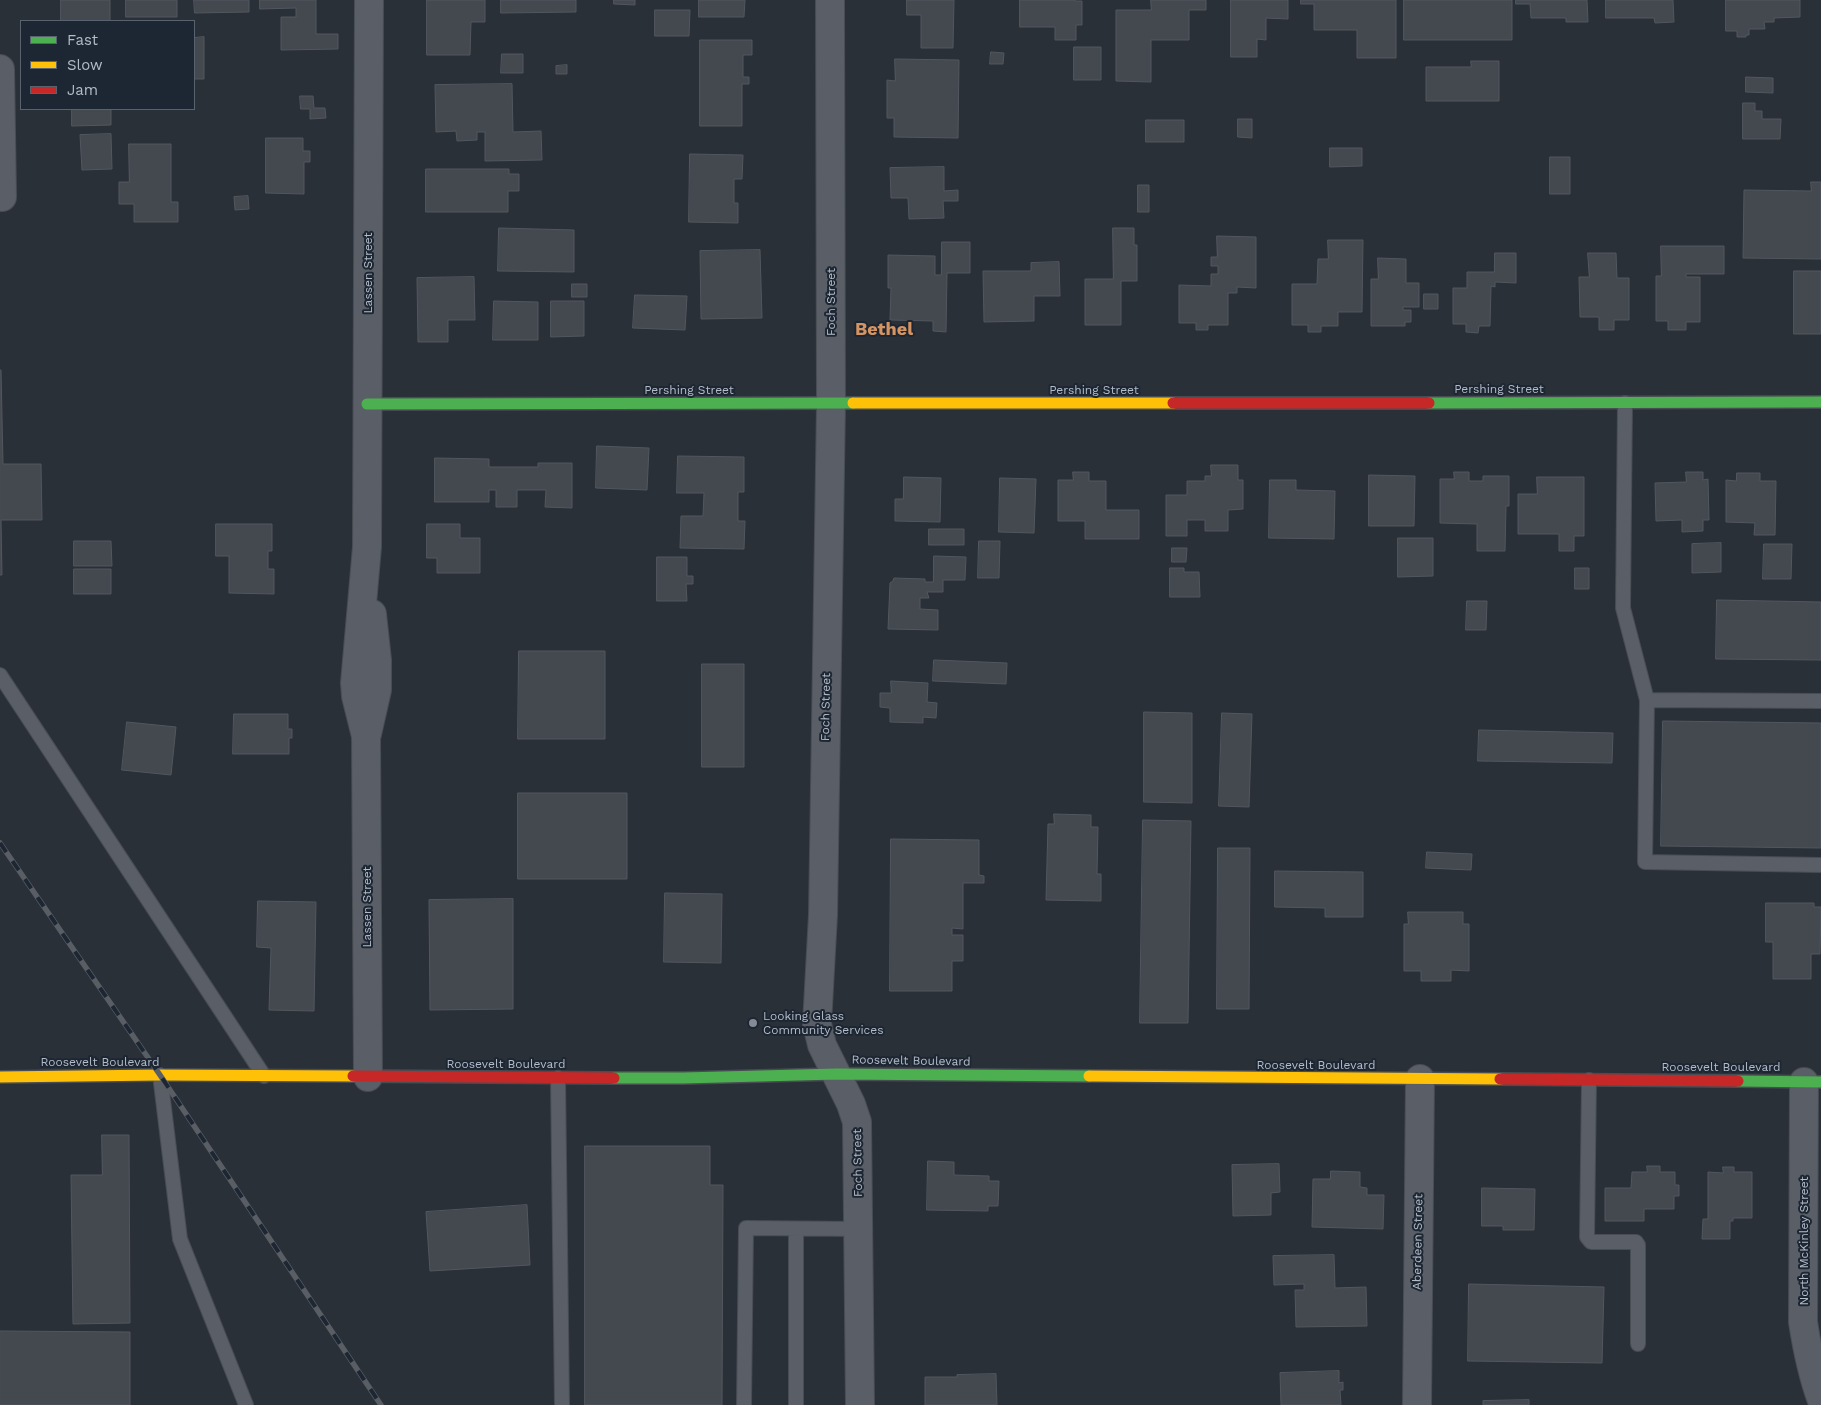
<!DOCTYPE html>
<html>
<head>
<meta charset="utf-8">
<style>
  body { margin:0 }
  #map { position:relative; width:1821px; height:1405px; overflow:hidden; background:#2a3038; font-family:"Work Sans",sans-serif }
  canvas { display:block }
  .legend { position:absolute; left:20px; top:20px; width:175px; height:90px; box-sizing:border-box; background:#1d2633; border:1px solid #59626f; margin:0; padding:6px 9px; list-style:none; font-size:15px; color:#b4bcc9 }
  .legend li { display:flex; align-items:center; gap:10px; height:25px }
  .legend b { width:25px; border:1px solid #59626f }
</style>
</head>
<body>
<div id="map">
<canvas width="1821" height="1405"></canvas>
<ul class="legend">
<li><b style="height:6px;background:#4caf50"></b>Fast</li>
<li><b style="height:6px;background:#ffc107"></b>Slow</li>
<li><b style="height:6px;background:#c62828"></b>Jam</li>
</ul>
</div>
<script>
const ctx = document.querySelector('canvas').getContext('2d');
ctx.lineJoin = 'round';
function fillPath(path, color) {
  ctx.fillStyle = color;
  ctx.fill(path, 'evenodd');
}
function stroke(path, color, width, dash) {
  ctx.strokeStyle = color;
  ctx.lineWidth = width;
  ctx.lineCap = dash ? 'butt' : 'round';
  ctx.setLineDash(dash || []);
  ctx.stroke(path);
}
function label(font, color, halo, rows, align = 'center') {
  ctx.font = font + ' "Work Sans",sans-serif';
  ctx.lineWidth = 4;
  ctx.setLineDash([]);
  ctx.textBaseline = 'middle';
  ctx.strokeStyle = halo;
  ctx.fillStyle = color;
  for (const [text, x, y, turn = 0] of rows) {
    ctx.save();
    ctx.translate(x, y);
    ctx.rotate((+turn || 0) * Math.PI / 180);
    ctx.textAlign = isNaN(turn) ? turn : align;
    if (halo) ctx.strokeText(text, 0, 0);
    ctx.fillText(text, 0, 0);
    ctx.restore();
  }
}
const building = new Path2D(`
  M61,0H110V21H61Z
  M126,0H177V17H126Z
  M194,0H249V12L195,13Z
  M260,0H316V34H338V49L281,50V17H296V8L260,9Z
  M427,0H485V22H471L470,55H427Z
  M501,0H576V12L501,13Z
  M614,0H635V5L614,4Z
  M699,0H745L744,17H699Z
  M907,0H954L953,48H921V15H907Z
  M1020,0H1075V1H1082V25H1076V40H1055V27H1020Z
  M1151,0H1206V10H1189V40H1151V82L1116,81V10H1151Z
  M1231,0H1288V19L1266,18V40L1257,39V57H1231Z
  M1301,0H1396V58H1357V30H1314V4H1301Z
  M1404,0H1512V40H1404Z
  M1516,0H1587L1588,22H1566V18H1531L1530,4H1516Z
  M1606,0H1673L1674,22L1655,23L1654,18H1606Z
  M1726,0H1800V17L1774,18V22H1764L1765,29H1749V35H1746V37H1737V31H1726Z
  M655,10H690L689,36H655Z
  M204,37V79H194V38Z
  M700,40H752V55H743V77H749V84H742V126H700Z
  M1074,47H1101V80H1074Z
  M991,52L1004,53L1003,64H990Z
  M502,54H523V73H501Z
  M895,59L959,60L958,138L894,137V118H887V80L895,81Z
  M1471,61H1499V101H1426V67H1471Z
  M567,65V74H556V66Z
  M1746,77L1773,78V93L1746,92Z
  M512,84L513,132L541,131L542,160L485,161V132H477V140L457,141L456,131L436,132L435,85Z
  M300,96H313L314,108H325L326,118L310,119V109H301Z
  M1743,103H1755V111H1762V119H1781L1780,139H1743Z
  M72,109H111V125L72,126Z
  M1238,119H1252V138L1238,137Z
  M1146,120H1184V142H1146Z
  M111,134L112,169L82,170L80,135Z
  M266,138H303V151H310V162H304V194L266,193Z
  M129,144H171V202H178V222H134V204H119V182H129Z
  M1330,148H1362V166L1330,167Z
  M690,154L743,155L742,179H734V203H738V223L689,222Z
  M1550,157H1570V194H1550Z
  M944,167V191L958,190V201H943L944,218L909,219L908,198H891L890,168Z
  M426,169H509V174H519V191H508V212H426Z
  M1811,182H1821V259L1743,258L1744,190L1811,191Z
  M1138,185H1149V212H1138Z
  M248,196L249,209L235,210L234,197Z
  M499,228L574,230V272L498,271Z
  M1113,228H1134V245H1137V281H1121V325H1085V279H1113Z
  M1217,236L1256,237V288L1237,287V293H1228V325H1208V330H1196V323H1179V285L1211,286V274H1218V266H1211V257H1217Z
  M1328,240H1363L1362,312H1338V326H1321V332H1308V325H1292V284H1317L1318,259H1328Z
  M942,242H970V273H947L946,332L933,331V321L890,320L891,288H888V255L935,256V275H941Z
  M1661,246H1724V274H1686V277H1700V322H1686V330H1668V321H1656V276H1661Z
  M760,250L762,318L701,319L700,251Z
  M1495,253H1516V283L1495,282V287L1491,286L1490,326H1479L1478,333L1466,332V324H1453V288H1467V272H1494Z
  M1588,253H1616L1617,278H1629V320H1614V330H1599V317H1580L1579,277H1589Z
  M1378,258L1406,259V283H1419V307H1403V310H1411V322H1405V326H1371V279H1378Z
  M1059,262L1060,296H1034V321L984,322L983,271H1031V263Z
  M1794,271H1821V334H1794Z
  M474,277L475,320H448V342H418L417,278Z
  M572,284H587V297H572Z
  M1424,294H1438V309H1424Z
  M635,295L687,296L685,330L633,328Z
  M494,301L538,302V340H493Z
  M551,301H584V336L551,337Z
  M0,370H1L3,464H41L42,520H1L2,575H0Z
  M597,446L649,448L647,490L596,488Z
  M678,456L744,457V492H738V521H745L744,549L680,548L681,516H703L704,493H677Z
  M435,458L489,459V467H538V463H572V508L545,507L546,490H517V507H496V490H489V502H435Z
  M1211,465H1238V480H1243V509L1228,510V531H1205V520H1187V536H1166V495H1187V481H1205V476H1211Z
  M1073,472H1089V481H1106V510H1139V539H1085V521H1058V480H1073Z
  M1454,472H1469V481H1483V476H1509V506H1506L1505,551H1477V524L1440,523V479H1454Z
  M1686,472H1703V480L1708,479L1709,520H1703V531L1682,532V520L1656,521L1655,483L1686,482Z
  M1737,473H1760V481H1776L1775,535H1754L1755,523L1726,522V480L1736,481Z
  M1369,475L1415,476L1414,526H1369Z
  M904,477L941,478L940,522L895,521V499H903Z
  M1537,477H1584V536H1574V551H1559V534H1518V494H1537Z
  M1000,478L1036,479L1034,533L999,532Z
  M1270,480H1296V490L1335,491L1334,539L1269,538Z
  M216,524H272V551H268V569H274V594L229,593V556H216Z
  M427,524H460V538H480V573H437V558H427Z
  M929,529H964V545H929Z
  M1398,538H1433V576L1398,577Z
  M74,541H111L112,566H74Z
  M979,541H1000L999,578H978Z
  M1721,543V572L1692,573V544Z
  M1764,544H1792L1791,579H1763Z
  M1172,548H1187L1186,562H1172Z
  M934,556L966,557L965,580H943V592H927L929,598H920V609L938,610V630L888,629L890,583L893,581L894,578L925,579V582H933Z
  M657,557H687V576H693V584H686L687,601H657Z
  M1170,568H1184V572H1199L1200,597H1170Z
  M1575,568H1589V589H1575Z
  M74,569H111V594H74Z
  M1717,600L1821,602V660L1716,659Z
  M1467,601H1487L1486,630H1466Z
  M519,651H605V739H518Z
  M934,660L1007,663L1006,684L933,681Z
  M702,664H744V767H702Z
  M891,681L928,683L927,702L937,703L936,718L923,717V723L890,722V708L880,707V693H891Z
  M1144,712L1192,713V803L1144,802Z
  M1222,713L1252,714L1249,807L1219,806Z
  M234,714H288V729H292V738H289V754H233Z
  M1663,721L1821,723V848L1661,846Z
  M127,722L176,727L171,775L122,770Z
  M1479,730L1613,733L1612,763L1478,761Z
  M518,793H627V879H518Z
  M1054,814L1091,815V827H1098L1097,874H1101V901L1046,900L1048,824H1054Z
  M1143,820L1191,821L1188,1023H1140Z
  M891,839L979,840V875L984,876V883H963V929L952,928V935H963V961H952V991H890Z
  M1218,848H1250L1249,1009H1217Z
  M1427,852L1472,854L1471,870L1426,868Z
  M1275,871L1363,872V917H1325V908L1275,907Z
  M665,893L722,894L721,963L664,962Z
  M513,899V1009L430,1010L429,900Z
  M258,901L316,902L314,1011L269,1010L271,948L257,947Z
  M1766,903H1814V907H1821L1820,954H1811V979H1773V942H1766Z
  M1408,912H1463V924H1469V971L1451,970V981H1421V971H1404V924H1408Z
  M102,1135H129L130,1323L73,1324L71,1175H102Z
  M585,1146H710V1185H723L722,1405H585Z
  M928,1161L954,1162V1175L989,1176V1181H999L998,1206H988V1211L927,1210Z
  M1279,1164L1280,1192L1271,1193V1215L1233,1216L1232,1165Z
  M1647,1166H1660V1172H1675V1185H1679V1196H1674V1209H1644V1221H1605V1188H1631L1632,1172H1647Z
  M1723,1167H1734V1172H1752V1218H1733V1221H1730V1239H1702L1703,1219H1708V1172L1723,1173Z
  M1331,1171L1360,1172V1187L1367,1188V1195H1384L1383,1229L1312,1227L1313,1179H1330Z
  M1482,1188L1535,1189L1534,1230H1503V1226H1482Z
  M527,1205L530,1265L430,1271L426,1212Z
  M1334,1255L1335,1288L1366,1287L1367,1326L1296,1327L1295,1290H1304V1284L1274,1285L1273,1256Z
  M1469,1284L1604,1287L1602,1363L1468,1361Z
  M0,1331L130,1332V1405H0Z
  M1339,1371V1383L1343,1382V1390H1340L1341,1405H1281L1280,1373Z
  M996,1374L997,1405H925V1377H957V1375Z
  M1529,1400V1405H1483V1401Z`);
fillPath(building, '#444950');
stroke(building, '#52575f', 1);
const lane = new Path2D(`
  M1625,403L1623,608L1647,700
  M0,675L264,1076
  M1821,701L1647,700L1645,862L1821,865
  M160,1075L180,1239L246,1405
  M558,1078L562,1405
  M1589,1080L1587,1237L1591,1242H1636L1638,1245V1344
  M744,1405L746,1228L859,1229
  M796,1405V1229`);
const street = new Path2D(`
  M830,0L831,404L823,915L817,1024L822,1045L851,1104L857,1122L860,1405
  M0,69L2,197
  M367,734L377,690V660L372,614
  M368,1077L366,736L356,696L355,683L367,547L369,0
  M1804,1082L1803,1322C1807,1348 1812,1373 1821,1398
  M1417,1405L1420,1079`);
const fast = new Path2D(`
  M1429,403L1821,402
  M367,404L853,403
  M614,1078H683L837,1074L1089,1076
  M1738,1081L1821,1082`);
const slow = new Path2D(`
  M853,403H1173
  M1089,1076L1500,1079
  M0,1077L160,1075L353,1076`);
const jam = new Path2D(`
  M1173,403H1429
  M353,1076L614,1078
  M1500,1079L1738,1081`);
stroke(lane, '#484c53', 16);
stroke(street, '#484c53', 30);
stroke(fast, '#484c53', 14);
stroke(slow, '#484c53', 14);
stroke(jam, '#484c53', 14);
stroke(lane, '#5a5e66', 14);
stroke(street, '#5a5e66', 28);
stroke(fast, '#4caf50', 11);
stroke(slow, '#ffc107', 11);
stroke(jam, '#c62828', 11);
const rail = new Path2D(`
  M0,843L160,1075L381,1405`);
stroke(rail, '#595d64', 5.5);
stroke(rail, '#1d2633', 4, [11]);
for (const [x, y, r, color] of [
  [753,1023,5,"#848b96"]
]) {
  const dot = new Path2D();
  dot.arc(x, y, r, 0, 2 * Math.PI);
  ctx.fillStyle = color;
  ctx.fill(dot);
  stroke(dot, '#1d2633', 2);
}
label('12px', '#b4bcc9', '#1d2633', [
  ["Lassen Street",368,273,-90],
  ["Foch Street",831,302,-90],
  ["Pershing Street",1499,389],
  ["Pershing Street",689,390],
  ["Pershing Street",1094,390],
  ["Foch Street",826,707,-89],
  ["Lassen Street",367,907,-90],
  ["Roosevelt Boulevard",911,1061,1],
  ["Roosevelt Boulevard",100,1062],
  ["Roosevelt Boulevard",506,1064],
  ["Roosevelt Boulevard",1316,1065],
  ["Roosevelt Boulevard",1721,1067],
  ["Foch Street",858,1163,-91],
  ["North McKinley Street",1804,1241,-90],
  ["Aberdeen Street",1418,1242,-89]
]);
label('12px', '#b4bcc9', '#1d2633', [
  ["Looking Glass",763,1016],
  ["Community Services",763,1030]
], 'left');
label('bold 18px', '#d59563', '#1d2633', [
  ["Bethel",884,330]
]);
</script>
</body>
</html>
